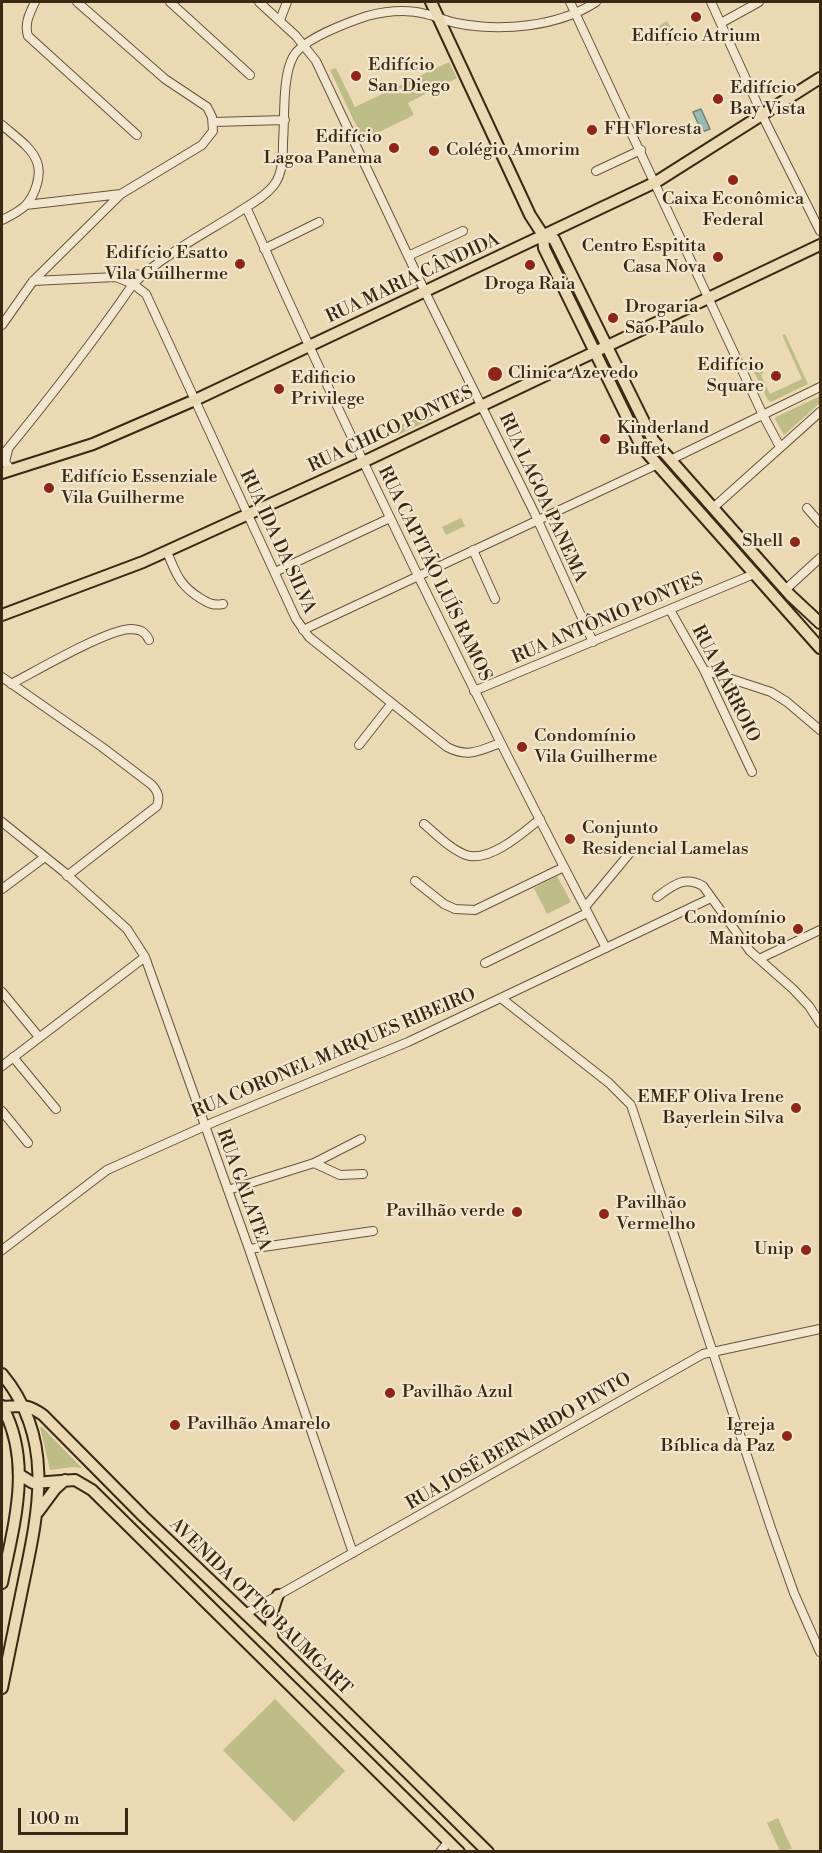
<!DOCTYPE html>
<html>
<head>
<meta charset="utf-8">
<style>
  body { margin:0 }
  #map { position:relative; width:822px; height:1853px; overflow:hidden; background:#ebd9b4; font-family:"Libre Bodoni",serif }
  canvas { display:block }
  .frame { position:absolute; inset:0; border:3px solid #3a2813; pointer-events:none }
  .scale { position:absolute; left:18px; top:1808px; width:110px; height:27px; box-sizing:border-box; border:3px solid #3a2813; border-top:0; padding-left:8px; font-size:18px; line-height:21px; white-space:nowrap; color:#3a2813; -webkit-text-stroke:4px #f2e6ce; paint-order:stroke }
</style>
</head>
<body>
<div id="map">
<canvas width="822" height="1853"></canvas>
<div class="frame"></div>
<div class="scale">100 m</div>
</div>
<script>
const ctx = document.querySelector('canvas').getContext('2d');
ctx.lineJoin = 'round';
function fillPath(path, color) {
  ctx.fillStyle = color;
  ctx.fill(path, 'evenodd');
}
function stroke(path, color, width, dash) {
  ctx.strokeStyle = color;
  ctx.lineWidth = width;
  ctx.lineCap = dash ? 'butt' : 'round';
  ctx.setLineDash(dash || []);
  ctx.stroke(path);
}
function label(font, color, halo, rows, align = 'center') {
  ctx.font = font + ' "Libre Bodoni",serif';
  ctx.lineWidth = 4.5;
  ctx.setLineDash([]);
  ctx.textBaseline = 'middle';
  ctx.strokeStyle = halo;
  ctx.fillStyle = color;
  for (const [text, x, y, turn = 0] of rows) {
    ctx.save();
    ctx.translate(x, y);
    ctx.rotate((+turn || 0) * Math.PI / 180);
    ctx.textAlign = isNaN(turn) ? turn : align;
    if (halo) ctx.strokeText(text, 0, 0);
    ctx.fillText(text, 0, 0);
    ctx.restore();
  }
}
fillPath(new Path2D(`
  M667,21L678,38L667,45L656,28Z
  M449,62L457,78L408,103L414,115L363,140L330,70L336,68L355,107Z
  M785,334L808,384L771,402L768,400L750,364L757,360L763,373L761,375L770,394L802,379L782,335Z
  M820,396V403L784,435L775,419L776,417Z
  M428,412L432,419L398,435L395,428Z
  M461,518L465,526L446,535L442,527Z
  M557,876L571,902L547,914L534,888Z
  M40,1427H42L82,1468L72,1467L50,1470Z
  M275,1699L345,1771L294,1822L223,1750Z
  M778,1818L792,1849L780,1851L767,1823Z`), '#bebd88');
const water = new Path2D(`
  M701,109L710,129L702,132L693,112Z`);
fillPath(water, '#99bab2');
stroke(water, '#738072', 1.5);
const minor = new Path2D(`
  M35,2C30,13 24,23 28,36L137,135
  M170,2L250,75
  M259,2L296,36L316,61L428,298L534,512L593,642
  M570,2L763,415L780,447
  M711,2L766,123L820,231
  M280,20L287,2
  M721,23L759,2
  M213,122L285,120
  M2,125C13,135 32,147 37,162C42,175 35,195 26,205C19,212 10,216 2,220
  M596,171L641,150
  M26,205L121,194
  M246,207C358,458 479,705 606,948
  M264,249L319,222
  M408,256L463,231
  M116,277L133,284L146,294L296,619L309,637L447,747C468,758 479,751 500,743
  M33,281L116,277L131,274L142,275
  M2,325L33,281L121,194L202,145L213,131L212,117L207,107L165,79L77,2
  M8,450L5,462L11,470
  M2,456C48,400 92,344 133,284C162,256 200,236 234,215C247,206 264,198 274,185C283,173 283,156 283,142C285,118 282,77 293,57C302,39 349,22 367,16C386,11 407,9 426,14C436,16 446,21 456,23C501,32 558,27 596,2
  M670,460L820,387
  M713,508L820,412
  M807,508L820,523
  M473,550L495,599
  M167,552C176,573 179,585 200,598C208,603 213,606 223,604
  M275,572L390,518
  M785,590L820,558
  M670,610L704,670L752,772
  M303,630L656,465
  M704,670L771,692L787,702L820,730
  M2,677L102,747L152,785C158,792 160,797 157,806L67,876
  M11,684C36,671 106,630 130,629C139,629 145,631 149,640
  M474,691L754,574
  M359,745L392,703
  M2,822L64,872L127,929L145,957L249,1249L353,1553
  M424,824C436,834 450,849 466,855C489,863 523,833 540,819
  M415,881L444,904L455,909L475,910L564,867
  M2,889L45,857
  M657,897C672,886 684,875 703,886L750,951L793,989L809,1006L820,1023
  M585,907L629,854
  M759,959L820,930
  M485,963L587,913
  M2,992L39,1037
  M501,998L609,1083L631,1105L771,1528L794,1593L820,1652
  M13,1057L56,1109
  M2,1066L145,957
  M2,1111L28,1143
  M314,1163L361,1139
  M228,1190L314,1163L340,1175L363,1174
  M249,1249L373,1231
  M2,1250L107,1170L214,1122L408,1042L711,898
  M245,1614L703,1354L820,1329
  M440,1852L449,1841`);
const major = new Path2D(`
  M431,2L530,215L543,235L554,239L653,440L790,595L820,623
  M543,235L544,248L641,446L820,648
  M2,473L93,444L195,400L656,182L820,78
  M2,615L143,562L363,462L820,245
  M2,1374C55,1438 39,1509 23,1585C16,1619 9,1654 2,1688
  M2,1406C33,1462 14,1524 2,1583
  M2,1407C22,1406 26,1403 43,1415L143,1516L273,1640L488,1852
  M20,1475L33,1483L75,1480L92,1490L459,1852
  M38,1512L55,1489L65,1480
  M273,1640C269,1623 272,1610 278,1595`);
stroke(minor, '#66543b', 10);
stroke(major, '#3a2813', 14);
stroke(minor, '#f2e6ce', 8);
stroke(major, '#ebd9b4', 10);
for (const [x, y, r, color] of [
  [696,17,6,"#8f2418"],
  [356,76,6,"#8f2418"],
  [718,99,6,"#8f2418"],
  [592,130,6,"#8f2418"],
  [394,148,6,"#8f2418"],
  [434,151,6,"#8f2418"],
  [733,180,6,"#8f2418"],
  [718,257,6,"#8f2418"],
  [240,264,6,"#8f2418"],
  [530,265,6,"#8f2418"],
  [613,318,6,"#8f2418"],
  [495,374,8,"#8f2418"],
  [776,376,6,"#8f2418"],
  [279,389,6,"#8f2418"],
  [605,439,6,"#8f2418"],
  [49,488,6,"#8f2418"],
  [795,542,6,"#8f2418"],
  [522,747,6,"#8f2418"],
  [570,839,6,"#8f2418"],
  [798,929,6,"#8f2418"],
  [796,1108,6,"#8f2418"],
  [517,1212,6,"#8f2418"],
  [604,1214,6,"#8f2418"],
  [806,1250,6,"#8f2418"],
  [390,1393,6,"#8f2418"],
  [175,1425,6,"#8f2418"],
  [787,1436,6,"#8f2418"]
]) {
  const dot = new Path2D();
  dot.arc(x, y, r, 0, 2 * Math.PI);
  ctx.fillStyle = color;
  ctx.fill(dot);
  stroke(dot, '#f2e6ce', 2);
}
label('18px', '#3a2813', '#f2e6ce', [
  ["Edifício Atrium",696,37,"center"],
  ["Edifício",368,66],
  ["San Diego",368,87],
  ["Edifício",730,89],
  ["Bay Vista",730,110],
  ["FH Floresta",604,130],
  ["Edifício",382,138,"right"],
  ["Lagoa Panema",382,159,"right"],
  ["Colégio Amorim",446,151],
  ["Caixa Econômica",733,200,"center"],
  ["Federal",733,221,"center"],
  ["Centro Espitita",706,247,"right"],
  ["Casa Nova",706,268,"right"],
  ["Edifício Esatto",228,254,"right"],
  ["Vila Guilherme",228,275,"right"],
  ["Droga Raia",530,285,"center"],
  ["Drogaria",625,308],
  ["São Paulo",625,329],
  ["Edifício",764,366,"right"],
  ["Square",764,387,"right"],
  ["Clinica Azevedo",508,374],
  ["Edificio",291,379],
  ["Privilege",291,400],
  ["Kinderland",617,429],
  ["Buffet",617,450],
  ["Edifício Essenziale",61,478],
  ["Vila Guilherme",61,499],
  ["Shell",783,542,"right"],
  ["Condomínio",534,737],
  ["Vila Guilherme",534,758],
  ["Conjunto",582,829],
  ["Residencial Lamelas",582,850],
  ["Condomínio",786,919,"right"],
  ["Manitoba",786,940,"right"],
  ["EMEF Oliva Irene",784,1098,"right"],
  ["Bayerlein Silva",784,1119,"right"],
  ["Pavilhão",616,1204],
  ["Vermelho",616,1225],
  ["Pavilhão verde",505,1212,"right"],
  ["Unip",794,1250,"right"],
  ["Pavilhão Azul",402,1393],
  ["Pavilhão Amarelo",187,1425],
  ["Igreja",775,1426,"right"],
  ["Bíblica da Paz",775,1447,"right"]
], 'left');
label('18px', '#3a2813', '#f2e6ce', [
  ["RUA MARIA CÂNDIDA",413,279,-25],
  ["RUA CHICO PONTES",391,430,-25],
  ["RUA LAGOA PANEMA",542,498,65],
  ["RUA IDA DA SILVA",277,542,65],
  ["RUA CAPITÃO LUÍS RAMOS",434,574,64],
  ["RUA ANTÔNIO PONTES",608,619,-23],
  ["RUA MARROIO",725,684,63],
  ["RUA CORONEL MARQUES RIBEIRO",334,1054,-23],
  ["RUA GALATEA",243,1190,70],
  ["RUA JOSÉ BERNARDO PINTO",519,1442,-30],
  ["AVENIDA OTTO BAUMGART",260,1607,44]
]);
</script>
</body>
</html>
